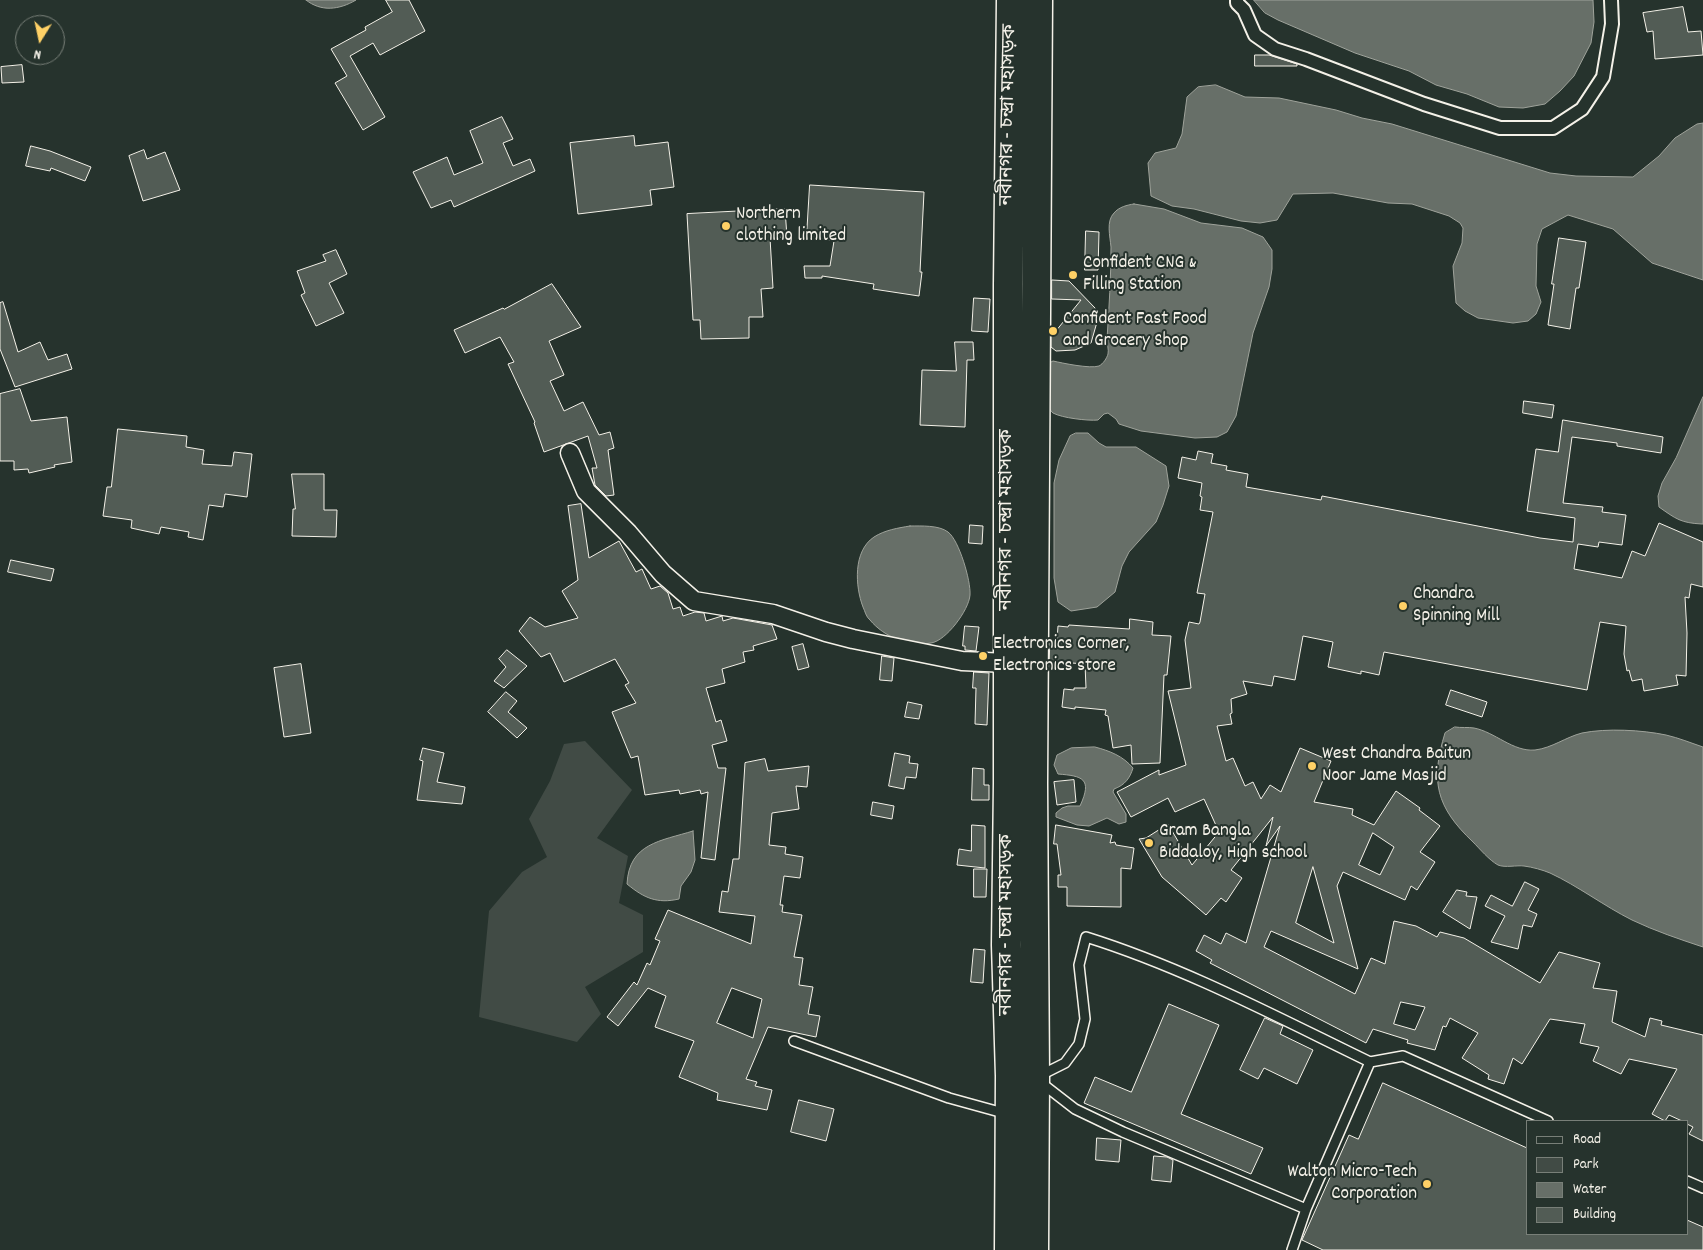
<!DOCTYPE html>
<html>
<head>
<meta charset="utf-8">
<style>
  body { margin:0 }
  #map { position:relative; width:1703px; height:1250px; overflow:hidden; background:#26332d; font-family:Dekko,sans-serif }
  canvas { display:block }
  .legend { position:absolute; left:1526px; top:1120px; width:162px; height:115px; box-sizing:border-box; background:#26332d; border:1px solid #787f78; margin:0; padding:6px 9px; list-style:none; font-size:15px; color:#f4f1e8 }
  .legend li { display:flex; align-items:center; gap:10px; height:25px }
  .legend b { width:25px; border:1px solid #787f78 }
  .north { position:absolute; left:15px; top:15px; width:50px; height:50px; box-sizing:border-box; background:#26332d; border:1px solid #787f78; border-radius:50%; rotate:190deg; font-size:14px; font-weight:700; line-height:20px; text-align:center; color:#f4f1e8 }
  .north::after { content:''; display:block; margin:auto; width:18px; height:22px; background:#ffd166; clip-path:polygon(50% 0,100% 100%,50% 72%,0 100%) }
</style>
</head>
<body>
<div id="map">
<canvas width="1703" height="1250"></canvas>
<ul class="legend">
<li><b style="height:6px;background:#26332d"></b>Road</li>
<li><b style="height:14px;background:#414b45"></b>Park</li>
<li><b style="height:14px;background:#676f68"></b>Water</li>
<li><b style="height:14px;background:#525c55"></b>Building</li>
</ul>
<div class="north">N</div>
</div>
<script>
const ctx = document.querySelector('canvas').getContext('2d');
ctx.lineJoin = 'round';
function fillPath(path, color) {
  ctx.fillStyle = color;
  ctx.fill(path, 'evenodd');
}
function stroke(path, color, width, dash) {
  ctx.strokeStyle = color;
  ctx.lineWidth = width;
  ctx.lineCap = dash ? 'butt' : 'round';
  ctx.setLineDash(dash || []);
  ctx.stroke(path);
}
function label(font, color, halo, rows, align = 'center') {
  ctx.font = font + ' Dekko,"Noto Sans Bengali",sans-serif';
  ctx.lineWidth = 4;
  ctx.setLineDash([]);
  ctx.textBaseline = 'middle';
  ctx.strokeStyle = halo;
  ctx.fillStyle = color;
  for (const [text, x, y, turn = 0] of rows) {
    ctx.save();
    ctx.translate(x, y);
    ctx.rotate((+turn || 0) * Math.PI / 180);
    ctx.textAlign = isNaN(turn) ? turn : align;
    if (halo) ctx.strokeText(text, 0, 0);
    ctx.fillText(text, 0, 0);
    ctx.restore();
  }
}
fillPath(new Path2D(`
  M585,741L632,790L597,838L628,856L619,903L643,915V952L585,987L601,1014L577,1042L479,1017L489,911L522,872L547,857L529,819L550,781L564,744Z`), '#414b45');
const water = new Path2D(`
  M306,0H356C339,10 321,12 306,0Z
  M1254,0H1593L1594,22L1591,43L1574,76L1560,91L1545,104L1523,108L1499,107L1467,94L1436,85L1409,71L1355,53L1278,20L1265,13Z
  M1216,85L1245,97L1279,98L1336,110L1362,118L1392,124L1550,173L1576,176L1633,177L1659,156L1675,138L1697,124L1703,123V280L1652,263L1613,229L1568,215L1542,229L1537,244L1536,286L1541,302L1536,314L1528,321L1513,323L1478,318L1465,311L1456,303L1453,266L1462,243L1463,228L1460,223L1449,216L1412,204L1388,203L1333,193L1293,194L1277,220L1260,223L1241,221L1194,209L1172,206L1151,196L1148,163L1155,153L1176,148L1182,134L1187,97L1198,87Z
  M1134,204L1164,209L1201,223L1242,228L1263,237L1272,250V269L1269,287L1253,333L1236,416L1227,432L1217,437L1195,438L1141,431L1119,424L1116,419L1108,413L1104,414L1098,420C1088,421 1062,418 1053,413C1050,411 1049,407 1047,403L1049,363L1053,361C1062,363 1090,369 1099,366C1103,364 1107,358 1108,354C1109,350 1107,344 1107,339C1109,308 1111,277 1111,247C1110,236 1106,221 1114,213C1119,207 1127,205 1134,204Z
  M1703,397V524H1702C1681,523 1676,519 1659,507L1658,496L1662,483L1676,458Z
  M1076,433H1088L1099,443L1106,447H1136L1166,466L1169,486L1163,505L1156,522L1129,552L1122,566L1115,592L1097,607L1071,611L1058,602L1054,578V483L1059,460L1070,436Z
  M910,526C921,526 939,525 948,532C959,540 971,581 970,595C969,610 946,641 931,643C909,647 884,637 870,620C866,617 865,611 863,607C855,586 853,551 874,537C885,530 898,528 910,526Z
  M1455,727C1461,728 1468,727 1474,728C1495,732 1513,752 1535,750C1552,748 1566,737 1582,733C1607,728 1642,730 1666,735C1679,738 1691,743 1703,747V947C1679,939 1655,931 1632,920C1604,906 1578,886 1550,873C1543,870 1532,867 1524,866C1517,865 1505,868 1498,865C1489,860 1480,849 1473,842C1436,807 1430,781 1445,733Z
  M1095,747C1110,751 1123,756 1133,768C1130,778 1125,785 1114,789L1113,792L1126,814V822L1119,824L1107,818L1089,826L1077,825L1056,817V813L1062,808L1068,806H1080C1093,778 1082,776 1058,774L1054,765L1057,755L1071,748Z
  M693,831L695,860L691,872L681,886L679,899C657,904 644,898 627,884C629,843 661,841 693,831Z`);
fillPath(water, '#676f68');
stroke(water, '#9fa39b', 1);
const building = new Path2D(`
  M386,0H409L425,31L380,55L373,43L350,56L385,117L363,130L335,83L347,76L331,49L366,30L365,27L392,12Z
  M1683,7L1688,32L1701,31L1703,55L1655,59L1653,31L1647,32L1643,13Z
  M1255,55H1269L1297,64V66H1255Z
  M22,65L24,82L2,83L1,67Z
  M502,117L513,139L503,143L513,166L530,159L535,171L454,207L451,200L431,208L413,172L447,157L454,175L483,163L470,131Z
  M634,136L635,146L668,142L674,187L650,190L652,205L578,214L570,143Z
  M31,146L50,151L91,167L85,181L51,168L50,171L26,166Z
  M144,150L147,159L165,152L180,190L143,201L129,156Z
  M810,185L924,192L920,272H922L919,296L873,289L874,284L822,276V278H805L804,266H830L834,241L807,235Z
  M785,209L787,237L770,238L773,288L761,289L763,317H749V338L701,339L700,320H693L687,214Z
  M1086,231L1099,232L1098,270H1085Z
  M1559,238L1586,242L1579,288H1576L1570,329L1548,325L1554,284H1552Z
  M336,250L347,274L329,283L344,313L316,326L301,295L305,293L297,271L326,261L323,255Z
  M1052,280L1069,281L1095,308L1097,322L1091,343L1075,350L1056,351L1051,347V337L1081,300L1052,299Z
  M552,284L581,327L549,341L564,375L550,381L564,411L583,402L599,435L610,432L614,448L608,450L614,495L606,496L595,485L592,468H597L588,436L544,452L534,423L535,422L508,364L514,362L500,337L465,353L454,330L503,308L504,309Z
  M974,298L990,299L988,332L972,331Z
  M3,302L18,352L40,342L48,360L67,354L72,369L15,387L0,349V303Z
  M955,342H973L974,360H967L965,427L920,425L922,370L956,371Z
  M20,389L31,421L67,417L72,462L54,465L55,467L29,473L28,469L14,470V461H0V394Z
  M1524,401L1554,405L1552,418L1523,413Z
  M1563,420L1663,437L1661,453L1617,446V443L1572,437L1563,503L1603,507L1602,512L1626,515L1622,545L1599,542L1598,547L1578,544L1574,569L1622,578L1632,551L1645,556L1659,523L1703,542V587L1691,584L1689,598L1685,597L1687,633L1686,676L1676,675L1678,685L1644,691L1642,679L1632,681L1629,670L1627,671L1624,654L1626,626L1600,622L1587,690L1384,652L1379,675L1361,671V674L1328,667L1333,642L1303,636L1295,680L1274,676L1272,686L1243,681L1247,694L1231,699L1232,713L1230,714L1232,724L1217,726L1226,761L1233,758L1245,786L1253,782L1261,799L1270,785L1281,792L1300,748L1331,761L1314,802L1353,809L1352,815L1374,825L1396,791L1420,808L1419,810L1440,826L1420,852L1435,862L1417,890L1411,886L1405,900L1343,872L1337,886L1358,969L1271,931L1264,947L1355,994L1371,958L1385,964L1394,921L1416,926L1437,937L1440,932L1464,938L1540,983L1559,952L1600,963L1593,988L1617,991L1612,1022L1645,1037L1650,1018L1662,1021L1661,1025L1703,1035V1141L1689,1134L1693,1127L1687,1124V1121H1682L1669,1115L1665,1121L1652,1114L1677,1069L1629,1059L1621,1074L1593,1061L1599,1047L1580,1043L1585,1024L1550,1019L1522,1064L1513,1058L1504,1084L1488,1079L1489,1075L1462,1058L1478,1033L1450,1018L1446,1027L1443,1026L1435,1050L1407,1043L1408,1040L1373,1029L1366,1043L1210,963L1212,960L1196,951L1204,935L1221,944L1226,933L1246,943L1280,826L1266,846L1273,817L1231,870L1242,878L1226,902L1221,898L1206,915L1162,877L1139,839L1146,838L1168,824L1192,865L1219,832L1204,799L1175,812L1168,798L1131,817L1117,792L1159,770V775L1186,765L1168,691L1191,688L1185,640L1189,622L1199,624L1200,622L1205,594L1197,593L1213,512L1200,510L1202,497L1200,496L1202,483L1178,478L1182,457L1196,460L1198,451L1213,454L1211,463L1227,466L1226,470L1248,474L1246,487L1321,500L1322,496L1540,538L1573,542L1575,518L1527,511L1536,449L1558,452ZM1373,833L1394,847L1380,875L1359,865ZM1313,867L1334,943L1296,923ZM1401,1002L1425,1007L1415,1030L1394,1024Z
  M118,429L187,436L186,447L204,450L202,464L232,466L234,452L252,454L247,497L225,494L223,507L209,505L203,540L188,537L189,532L161,527L159,534L131,528L132,520L103,516L107,487H111Z
  M292,474H324V510H337L336,537L292,536L293,509H295Z
  M581,504L589,558L619,541L636,572L642,569L651,589L660,586L668,593L673,609L680,607L683,616L695,612L704,613L706,621L722,616L723,621L733,618L772,625L777,639L753,646L754,650L743,652L745,662L722,669L725,683L706,688L716,722L721,720L727,741L712,745L718,768H726L715,860L701,858L708,792L701,794L700,790L680,794L679,790L645,795L638,756L631,758L612,712L636,703L625,685L629,683L615,659L564,682L550,653L541,657L519,631L530,617L545,627L578,618L562,591L578,580L568,506Z
  M970,525L983,526L982,544L969,543Z
  M11,560L54,569L51,581L8,572Z
  M1130,619L1153,622L1152,635L1171,636L1167,675H1164L1160,763L1132,764L1131,745L1113,748L1108,716L1105,715L1106,710L1075,707V709L1062,707L1064,689L1074,690V688H1086L1085,664L1059,662V663H1049L1050,640H1057L1058,626L1068,627L1069,625L1129,629Z
  M965,626L979,627L976,651L965,650V646H963Z
  M803,644L809,667L798,670L792,647Z
  M507,650L527,666L504,688L494,681L506,667L499,659Z
  M882,656L894,658L892,681L880,680Z
  M301,664L311,733L284,737L274,668Z
  M974,672L989,673L987,725L975,724L976,688H973Z
  M1451,690L1487,702L1482,717L1446,705Z
  M506,692L517,701L508,712L527,728L517,738L488,712Z
  M908,702L922,705L919,719L905,717Z
  M423,748L444,753L437,782L465,787L462,804L417,800L423,761L420,760Z
  M895,753L910,756L909,763L918,764L916,778L906,777L904,789L889,786Z
  M765,759L768,771L809,766L807,787L796,786L799,809L772,813L769,845L786,847L785,854L803,857L800,878L784,876L780,905H783L782,912L802,915L794,957L803,958L799,985L813,987L808,1014L820,1016L816,1037L768,1027L746,1079L757,1082L755,1086L772,1090L767,1110L717,1100L718,1093L679,1077L694,1041L655,1027L666,996L648,988L618,1026L607,1017L634,982L637,985L647,963L650,965L660,941L655,939L668,910L751,944L755,916L719,912L722,891L728,892L733,859H739L745,763ZM732,988L762,999L753,1038L717,1023Z
  M973,768L984,769V785H989V800H972Z
  M1074,780L1076,802L1057,805L1054,782Z
  M873,802L894,806L892,819L871,815Z
  M972,825L985,826V868L957,865L959,849L971,851Z
  M1056,825L1112,835L1110,843L1115,842L1116,845L1134,848L1131,869L1121,868V907L1067,906V887H1058V875H1061L1057,844H1054Z
  M974,869H987L986,897H974Z
  M1525,882L1539,889L1528,910L1537,914L1532,927L1523,925L1518,949L1491,942L1505,916L1485,906L1491,895L1512,906Z
  M1457,890L1467,892L1466,896L1477,897L1470,929L1443,912Z
  M974,949L985,950L983,983L971,982Z
  M1169,1004L1219,1025L1181,1114L1263,1148L1251,1174L1084,1103L1095,1077L1131,1092Z
  M1265,1018L1283,1026L1280,1034L1313,1050L1297,1084L1264,1068L1258,1079L1240,1070Z
  M1383,1083L1527,1148V1234H1687V1220L1703,1227V1250H1323L1302,1240L1349,1135L1358,1139Z
  M799,1100L834,1109L826,1141L791,1132Z
  M1097,1138L1121,1140L1119,1162L1096,1160Z
  M1154,1156L1167,1157L1173,1160L1171,1182L1152,1180Z`);
fillPath(building, '#525c55');
stroke(building, '#f4f1e8', 1);
const service = new Path2D(`
  M794,1041L949,1098L1007,1114
  M1687,1181L1703,1188
  M1306,1209L1123,1132L1075,1109L1035,1078L1065,1063L1079,1044L1085,1019L1079,965L1086,937C1185,968 1277,1017 1370,1062
  M1292,1250L1306,1209L1370,1062L1403,1056L1548,1121`);
const pedestrian = new Path2D(`
  M1237,0V3L1244,10L1255,35L1275,49L1306,59L1424,104L1500,128H1553L1582,109L1603,77L1612,24L1611,0`);
const minor = new Path2D(`
  M570,453L586,491L628,533L663,574L694,601L773,614L826,632L853,639L962,661L1008,663`);
const trunk = new Path2D(`
  M1009,1250L1010,1076L1006,945L1008,783V285L1011,0
  M1034,1250L1035,1078L1033,783L1038,0`);
stroke(service, '#f4f1e8', 12);
stroke(pedestrian, '#f4f1e8', 16);
stroke(minor, '#f4f1e8', 21);
stroke(trunk, '#f4f1e8', 31);
stroke(service, '#26332d', 9);
stroke(pedestrian, '#26332d', 12);
stroke(minor, '#26332d', 18);
stroke(trunk, '#26332d', 28);
for (const [x, y, r, color] of [
  [726,226,5,"#ffd166"],
  [1073,275,5,"#ffd166"],
  [1053,331,5,"#ffd166"],
  [1403,606,5,"#ffd166"],
  [983,656,5,"#ffd166"],
  [1312,766,5,"#ffd166"],
  [1149,843,5,"#ffd166"],
  [1427,1184,5,"#ffd166"]
]) {
  const dot = new Path2D();
  dot.arc(x, y, r, 0, 2 * Math.PI);
  ctx.fillStyle = color;
  ctx.fill(dot);
  stroke(dot, '#26332d', 2);
}
label('19px', '#f4f1e8', '#26332d', [
  ["নবীনগর - চন্দ্রা মহাসড়ক",1010,115,-89],
  ["নবীনগর - চন্দ্রা মহাসড়ক",1008,520,-90],
  ["নবীনগর - চন্দ্রা মহাসড়ক",1008,925,-90]
]);
label('19px', '#f4f1e8', '#26332d', [
  ["Northern",736,215],
  ["clothing limited",736,237],
  ["Confident CNG &",1083,264],
  ["Filling Station",1083,286],
  ["Confident Fast Food",1063,320],
  ["and Grocery Shop",1063,342],
  ["Chandra",1413,595],
  ["Spinning Mill",1413,617],
  ["Electronics Corner,",993,645],
  ["Electronics store",993,667],
  ["West Chandra Baitun",1322,755],
  ["Noor Jame Masjid",1322,777],
  ["Gram Bangla",1159,832],
  ["Biddaloy, High school",1159,854],
  ["Walton Micro-Tech",1417,1173,"right"],
  ["Corporation",1417,1195,"right"]
], 'left');
</script>
</body>
</html>
